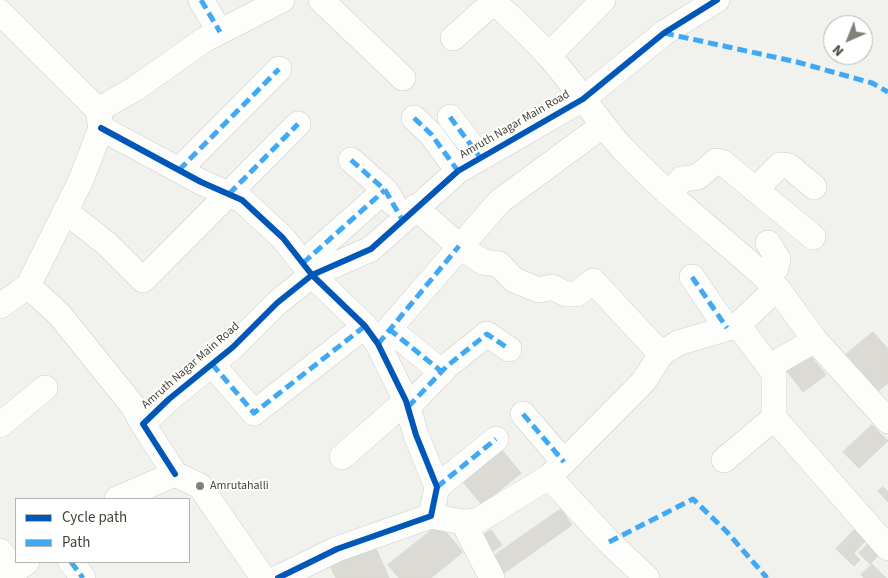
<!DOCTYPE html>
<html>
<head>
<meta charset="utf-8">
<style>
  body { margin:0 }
  #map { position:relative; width:888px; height:578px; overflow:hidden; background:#f1f1ed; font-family:"Source Sans 3",sans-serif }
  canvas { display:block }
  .legend { position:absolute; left:15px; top:498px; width:175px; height:65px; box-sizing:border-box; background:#fff; border:1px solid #b5b4b0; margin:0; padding:6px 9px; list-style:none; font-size:15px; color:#474339 }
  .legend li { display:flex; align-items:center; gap:10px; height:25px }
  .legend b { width:25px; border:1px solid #b5b4b0 }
  .north { position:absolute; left:823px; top:15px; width:50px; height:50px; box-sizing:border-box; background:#fff; border:1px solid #b5b4b0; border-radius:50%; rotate:224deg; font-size:14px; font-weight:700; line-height:20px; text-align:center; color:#474339 }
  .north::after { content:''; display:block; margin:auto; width:18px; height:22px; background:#828078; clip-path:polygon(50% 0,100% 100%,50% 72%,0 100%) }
</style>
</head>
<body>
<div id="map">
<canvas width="888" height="578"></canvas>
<ul class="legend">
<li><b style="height:6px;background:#0057b8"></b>Cycle path</li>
<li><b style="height:6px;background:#3fa9f5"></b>Path</li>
</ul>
<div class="north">N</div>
</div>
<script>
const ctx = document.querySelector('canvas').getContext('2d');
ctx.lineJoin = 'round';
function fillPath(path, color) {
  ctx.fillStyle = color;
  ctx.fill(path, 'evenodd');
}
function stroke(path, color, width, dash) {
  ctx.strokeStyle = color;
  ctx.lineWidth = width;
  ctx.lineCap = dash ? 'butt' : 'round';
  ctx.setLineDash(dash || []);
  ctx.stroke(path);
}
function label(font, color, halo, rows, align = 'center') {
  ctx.font = font + ' "Source Sans 3",sans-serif';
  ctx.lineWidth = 4;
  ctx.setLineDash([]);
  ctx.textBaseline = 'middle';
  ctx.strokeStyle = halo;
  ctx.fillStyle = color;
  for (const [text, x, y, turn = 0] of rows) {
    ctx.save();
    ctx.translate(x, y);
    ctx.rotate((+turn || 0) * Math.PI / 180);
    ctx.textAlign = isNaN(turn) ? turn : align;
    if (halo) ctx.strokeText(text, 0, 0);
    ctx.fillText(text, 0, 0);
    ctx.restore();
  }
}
const building = new Path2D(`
  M873,332L888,349V383L872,396L841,359Z
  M808,353L826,375L803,392L786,370Z
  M872,425L888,441L859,468L843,452Z
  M498,445L521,473L482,505L459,477Z
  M883,487L888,492V502L878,491Z
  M561,509L572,525L500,576L488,560Z
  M439,524L463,552L431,578H399L388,565Z
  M860,524L871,535L854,553L860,560L854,566L836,549Z
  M491,530L502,545L487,556L476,540Z
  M873,539L884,550L870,564L859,553Z
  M372,540L389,578H336L327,560Z
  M872,564L886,578H864L861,575Z`);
fillPath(building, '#dbdad5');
stroke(building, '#d9d8d3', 1);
const minor = new Path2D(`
  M201,0L220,32
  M321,0L403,78
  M492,0C511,18 532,36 549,56C576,86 597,121 625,151C672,201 727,241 777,288
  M0,12L98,110L101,128L81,180L28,286L59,314L133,406L143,424
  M453,38L496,0
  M549,55L603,0
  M98,110L136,88L204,40L282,0
  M450,117L479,156
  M414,118L431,134L458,171
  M101,128L201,182L242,200L283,238L312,275L365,326L378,344L406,401L416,435L437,487L431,516L337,549L278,578
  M351,160L385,190L393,203
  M179,170L279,69
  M755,190L780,165L789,166L814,187
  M669,194L682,179L698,177L716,161L722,162L813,237
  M415,207L459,246L483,262L499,264L514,280L539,290L552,287L566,294H577L593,281L661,354
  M65,211L107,244L143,280L298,124
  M303,263L385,190
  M692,277L727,328
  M767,279L776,268L778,259L768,243
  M0,306L28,286
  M738,325L777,288L815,340L770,366
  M389,329L442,372
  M815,340L888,421
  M378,344L389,329L499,202L602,126
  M212,364L254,413L365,326
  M408,407L447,366L487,334L509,349
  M523,414L564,462
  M0,425L45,388
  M342,457L406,401
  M724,460L774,418
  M175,474L143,424L169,399L233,347L277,303L312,275L371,249L458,171L583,99L664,33L717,0
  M549,477L644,381L661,354L678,343L738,325L774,373V418L888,548
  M437,487L496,439
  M117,499L175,474L200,486L263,578
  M431,516L463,522L477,521L549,477L609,542L647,578
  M463,522L492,578
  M0,551L16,570
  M71,562L83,578
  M4,578L27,562`);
stroke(minor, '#cfceca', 26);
stroke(minor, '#fdfdfc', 25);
stroke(new Path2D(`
  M201,0L220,32
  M664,33L797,62L872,83L888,92
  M450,117L479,156
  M414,118L431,134L458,171
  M351,160L385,190L403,221
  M179,170L279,69
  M229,194L298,124
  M303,263L385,190
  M692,277L727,328
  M389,329L442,372
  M378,344L459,246
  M212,364L254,413L365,326
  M408,407L447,366L487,334L509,349
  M523,414L564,462
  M437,487L496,439
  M609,542L693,499L727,532L767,578
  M71,562L83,578`), '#3fa9f5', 5, [10, 5]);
stroke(new Path2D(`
  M101,128L201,182L242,200L283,238L312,275L365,326L378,344L406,401L416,435L437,487L431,516L337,549L278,578
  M175,474L143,424L169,399L233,347L277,303L312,275L371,249L458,171L583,99L664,33L717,0`), '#0057b8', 6);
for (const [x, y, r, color] of [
  [200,486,5,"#828078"]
]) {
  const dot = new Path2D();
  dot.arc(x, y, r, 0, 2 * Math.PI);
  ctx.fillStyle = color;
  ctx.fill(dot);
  stroke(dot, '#fff', 2);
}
label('12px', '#474339', '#fff', [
  ["Amruth Nagar Main Road",515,125,-30],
  ["Amruth Nagar Main Road",191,366,-41]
]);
label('12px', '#474339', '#fff', [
  ["Amrutahalli",210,486]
], 'left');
</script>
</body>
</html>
